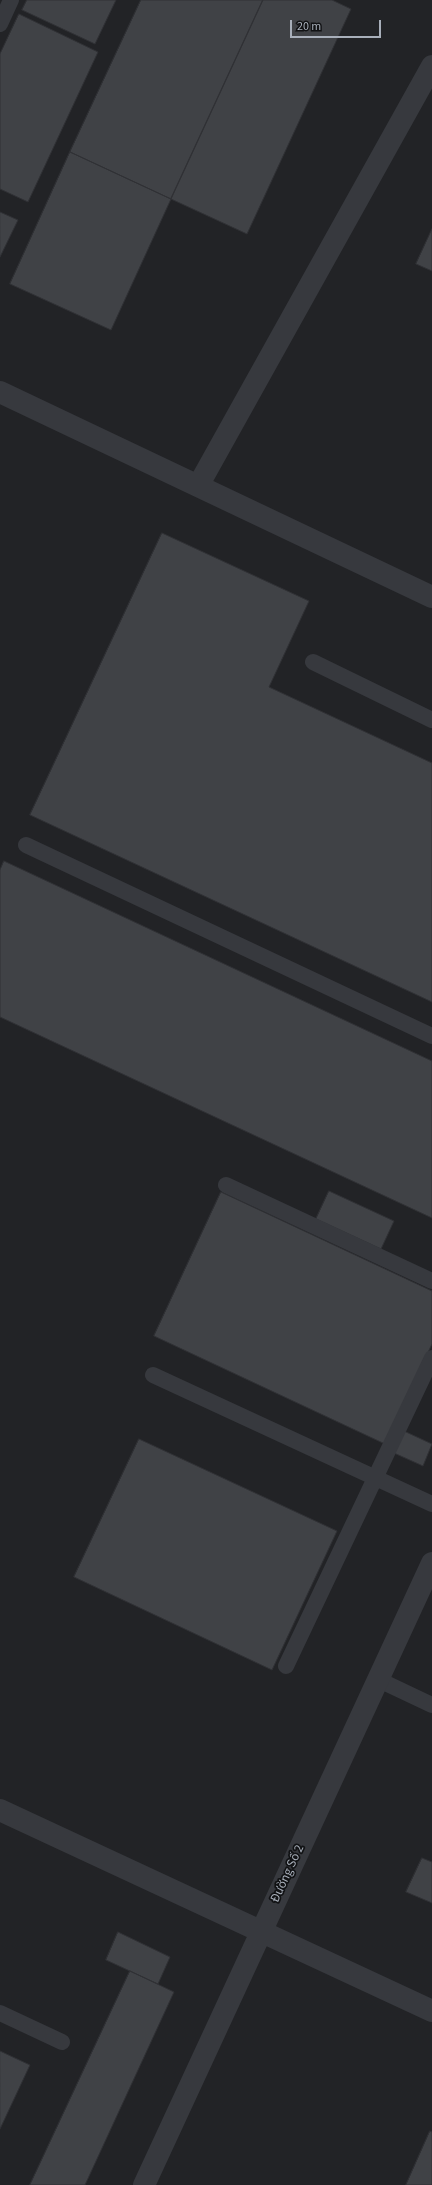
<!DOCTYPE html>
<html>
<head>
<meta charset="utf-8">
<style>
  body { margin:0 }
  #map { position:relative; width:432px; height:2185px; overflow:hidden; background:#161719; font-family:"Source Sans 3",sans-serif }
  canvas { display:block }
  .scale { position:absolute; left:290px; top:20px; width:91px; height:18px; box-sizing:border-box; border:2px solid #a8afba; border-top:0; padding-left:5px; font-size:12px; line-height:14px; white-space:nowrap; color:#a8afba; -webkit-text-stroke:3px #111214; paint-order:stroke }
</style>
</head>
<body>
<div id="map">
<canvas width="432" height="2185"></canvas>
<div class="scale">20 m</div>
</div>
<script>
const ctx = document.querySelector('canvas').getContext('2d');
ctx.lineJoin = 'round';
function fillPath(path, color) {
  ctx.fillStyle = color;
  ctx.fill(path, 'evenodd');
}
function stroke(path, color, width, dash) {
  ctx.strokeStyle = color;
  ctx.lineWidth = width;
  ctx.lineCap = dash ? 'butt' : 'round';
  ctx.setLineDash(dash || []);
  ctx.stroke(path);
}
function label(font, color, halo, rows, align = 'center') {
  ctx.font = font + ' "Source Sans 3",sans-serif';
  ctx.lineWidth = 3.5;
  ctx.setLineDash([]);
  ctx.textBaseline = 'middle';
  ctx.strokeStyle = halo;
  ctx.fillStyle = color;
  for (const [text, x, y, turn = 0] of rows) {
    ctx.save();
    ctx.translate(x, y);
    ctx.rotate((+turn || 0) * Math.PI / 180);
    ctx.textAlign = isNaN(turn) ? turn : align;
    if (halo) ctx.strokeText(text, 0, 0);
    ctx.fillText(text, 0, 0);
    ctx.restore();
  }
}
fillPath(new Path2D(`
  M0,0H432V2185H0Z`), '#222326');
const building = new Path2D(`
  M27,0H116L95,44L22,10Z
  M141,0H263L171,199L70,152Z
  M263,0H332L351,9L247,234L171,199Z
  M19,14L98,52L28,202L0,189V54Z
  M70,152L171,199L111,330L10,284Z
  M0,212L18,220L0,257Z
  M432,229V271L416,264Z
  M162,533L309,601L269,687L432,763V1002L30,815Z
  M4,861L432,1061V1218L0,1017V870Z
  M329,1191L394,1221L381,1249L316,1219Z
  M221,1192L432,1291V1344L385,1444L154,1336Z
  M404,1431L432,1444L423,1466L394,1453Z
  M139,1439L337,1531L272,1670L74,1577Z
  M422,1858L432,1862V1903L406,1892Z
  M118,1932L170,1957L158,1984L106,1960Z
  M130,1971L174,1992L85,2185H30Z
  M0,2051L30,2065L0,2129Z
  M430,2131L432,2132V2185H406Z`);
fillPath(building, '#404246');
stroke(building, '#303135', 1);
stroke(new Path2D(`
  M0,24L11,0
  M313,662L432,720
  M26,845L432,1036
  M226,1185L432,1281
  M153,1375L432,1504
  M286,1666L432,1358
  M377,1679L432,1705
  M0,2013L62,2042`), '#37393e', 16);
stroke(new Path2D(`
  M0,392L432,597
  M198,486L432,66
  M0,1810L432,2011
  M144,2185L432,1563`), '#37393e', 22);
label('13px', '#a8afba', '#111214', [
  ["Đường Số 2",288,1874,-65]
]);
</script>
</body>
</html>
